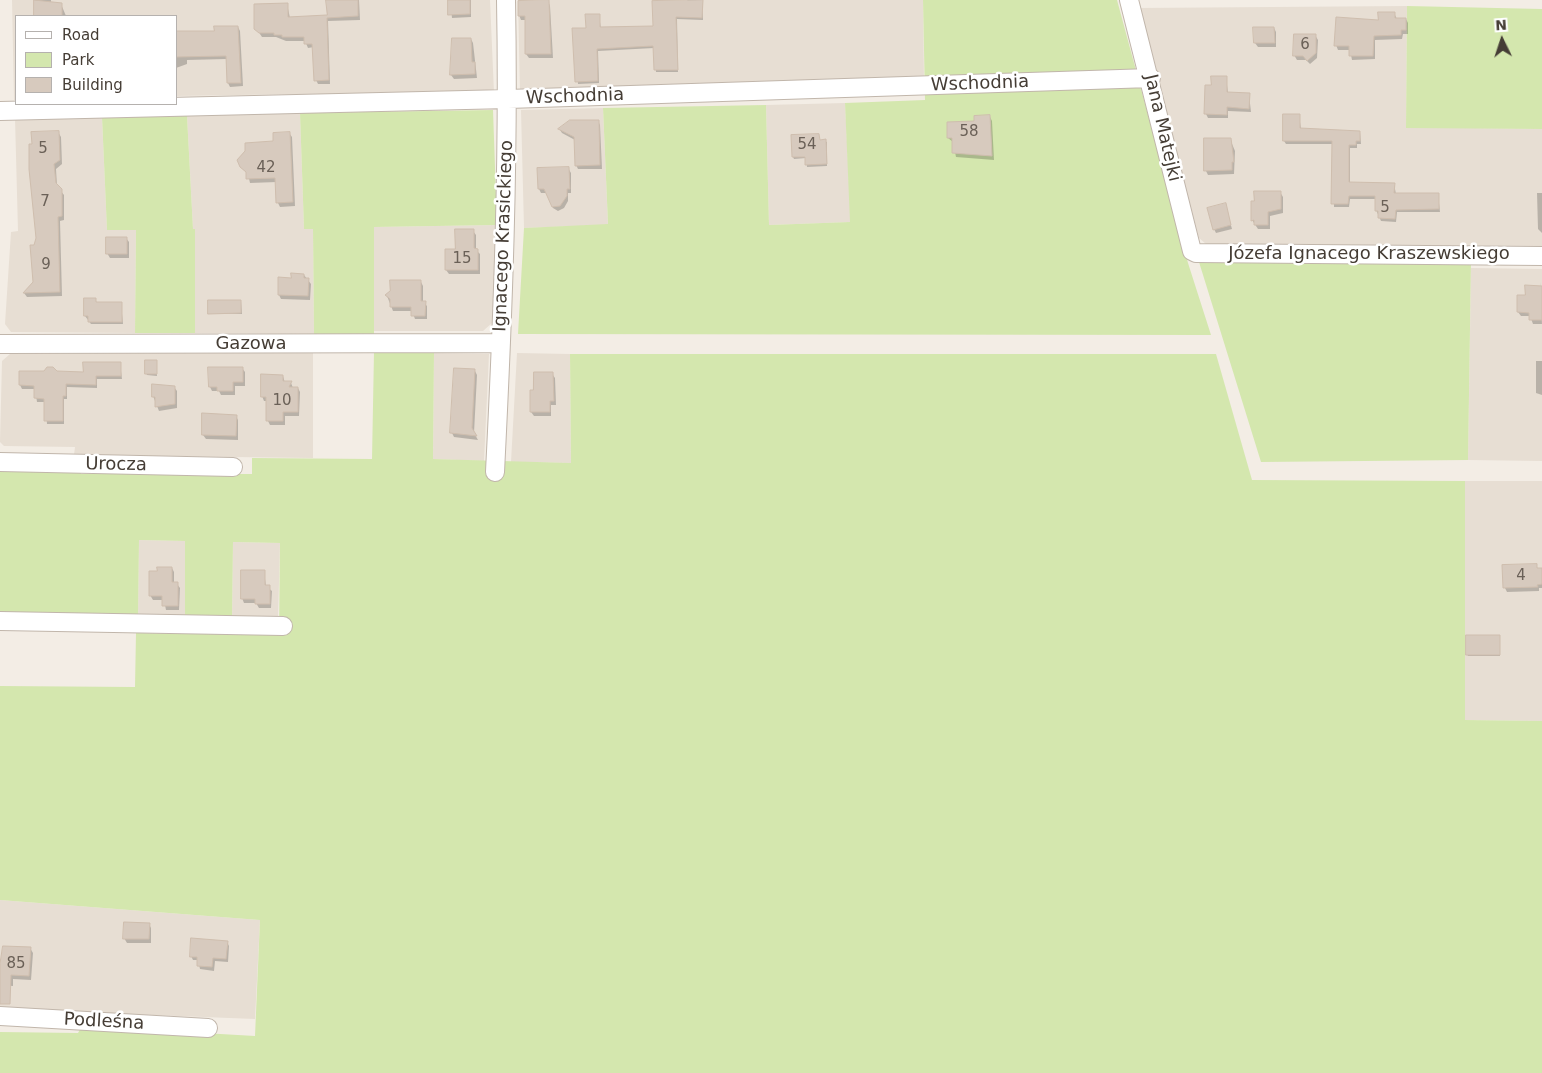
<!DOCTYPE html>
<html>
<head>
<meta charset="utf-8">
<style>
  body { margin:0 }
  #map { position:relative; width:1542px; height:1073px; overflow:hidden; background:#f3ede5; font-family:"DejaVu Sans",sans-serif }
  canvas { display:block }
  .legend { position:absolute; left:15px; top:15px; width:162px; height:90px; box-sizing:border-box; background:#fff; border:1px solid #b5b1ae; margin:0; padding:6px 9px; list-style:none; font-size:15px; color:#453d35 }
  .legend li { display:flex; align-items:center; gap:10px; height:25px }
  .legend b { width:25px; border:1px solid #b5b1ae }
  .north { position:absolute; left:1477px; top:15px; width:50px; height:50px; -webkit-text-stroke:4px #fff; paint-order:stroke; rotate:356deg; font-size:14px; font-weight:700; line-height:20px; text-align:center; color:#453d35 }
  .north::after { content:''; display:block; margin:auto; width:18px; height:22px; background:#453d35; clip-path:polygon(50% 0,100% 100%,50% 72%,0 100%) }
</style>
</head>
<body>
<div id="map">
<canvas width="1542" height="1073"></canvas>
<ul class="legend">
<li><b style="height:6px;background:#fff"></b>Road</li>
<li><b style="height:14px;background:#d4e7ae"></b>Park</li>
<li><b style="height:14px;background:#d7cabe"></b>Building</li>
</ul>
<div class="north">N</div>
</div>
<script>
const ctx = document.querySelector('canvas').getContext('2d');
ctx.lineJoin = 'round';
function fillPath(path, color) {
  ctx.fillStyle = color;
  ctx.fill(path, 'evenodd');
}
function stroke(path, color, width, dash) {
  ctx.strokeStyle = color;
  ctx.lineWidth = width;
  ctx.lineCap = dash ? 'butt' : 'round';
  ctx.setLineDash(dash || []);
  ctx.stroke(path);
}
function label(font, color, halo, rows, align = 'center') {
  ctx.font = font + ' "DejaVu Sans",sans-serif';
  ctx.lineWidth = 5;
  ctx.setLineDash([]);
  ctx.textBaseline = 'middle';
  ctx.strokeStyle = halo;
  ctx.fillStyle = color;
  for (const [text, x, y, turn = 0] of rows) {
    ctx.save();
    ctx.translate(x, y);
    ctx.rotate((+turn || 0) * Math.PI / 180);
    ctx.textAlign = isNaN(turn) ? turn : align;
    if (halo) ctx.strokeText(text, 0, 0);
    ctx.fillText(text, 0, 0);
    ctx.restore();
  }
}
fillPath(new Path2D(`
  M12,0H490L494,93L299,97L298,94L176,96V16H16V100H14Z
  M518,0H923L924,81L520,92Z
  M1407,6L1406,127L1542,129V246L1206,244L1199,238L1151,68L1137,8Z
  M845,103L851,222L769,225L766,105Z
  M603,108L608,225L524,228L521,110Z
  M300,113L304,229H313L314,334L195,333V230L193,229L187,116Z
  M102,117L107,230H136L135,333L11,332L5,324L11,232L18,231L15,118Z
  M497,225L492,323L483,331H374V227Z
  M1471,268L1542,269V461L1468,460Z
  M313,352V458L74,455L75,447L4,446L0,442L2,361L10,354Z
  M434,353L489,354L484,461L433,459Z
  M517,353L570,354L571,463L511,462Z
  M1465,481H1542V721L1465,720Z
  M139,540L185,541V620L138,619Z
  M233,542L280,543L278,620H232Z
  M0,900L260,920L255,1019L0,1009Z`), '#e7ded3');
fillPath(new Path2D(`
  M923,0H1117L1188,263L1211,335L518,334L524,228L608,224L603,108L766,105L769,225L850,222L845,103L925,100Z
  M1407,6L1542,9V129L1406,128Z
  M493,110L497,225L374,227V335L314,334L313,229H304L300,113Z
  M187,116L193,229H195V333H135L136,230H107L102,117Z
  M1199,262H1471L1468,460L1261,462Z
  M374,352L434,353L433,459L571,463L570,354H1216L1252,480L1465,481V720L1542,721V1073H0V1032L78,1033L82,1026L255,1036L260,920L0,900V686L135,687L136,633L279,635L280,543L233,542L232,620H185V541L139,540L138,619L0,617V470H80L81,474H252V458L372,459Z`), '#d4e7ae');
fillPath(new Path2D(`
  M34,0H51V4H61L66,16H35Z
  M327,0H359L360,20L328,21L330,84H318L316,80L314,47L308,48L305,41H286L276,37H262L256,28L287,4L290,18L328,16Z
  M450,0H471V17L452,18Z
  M688,0H702L703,20L677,19L678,72H656L654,48L598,51L599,83L578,84L574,30L587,29L599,15L601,29L654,27Z
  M548,1L550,6L553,58H529L526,54V20H521L519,15Z
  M1394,13L1397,19H1406L1408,23V34H1403L1402,39L1375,40V59L1352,60L1350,50H1338L1336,45Z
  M238,27L240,31L243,86L230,87L228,83L227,59L187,60V64L176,68V31L216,32Z
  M1274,28L1276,32V47H1258L1255,43Z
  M1315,35L1318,40L1317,58L1310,64L1306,60H1297L1294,55Z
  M471,39L473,43L477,78L454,79L451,75Z
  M1226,77L1228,93L1249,95L1251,112L1228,111V118H1208L1206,114L1212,86Z
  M1299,115L1301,129L1360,132L1361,144H1357V148H1350V183L1394,184L1396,194H1438L1440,212H1397L1396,222L1381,221L1376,210V199H1350L1349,207H1334L1333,144H1286L1284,141Z
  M990,117L992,121L994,160L956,157L953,142L948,138V124L975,122Z
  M598,121L600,125L602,169H578L576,165L575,140L562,133L560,130Z
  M58,132L61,137L62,164L56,169L57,186L64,195V220L60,221L62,296L27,297L24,293L34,283L35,246Z
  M289,133L292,137L295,206L280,207L278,203L277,182L250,183L248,174L242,167Z
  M1230,139L1235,151L1234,174L1208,175L1206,171Z
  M820,141L827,142V166L807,167L806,158L794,159L793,157Z
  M568,168L571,173V193H568V201L564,208L558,211L553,208L547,193H541L539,189Z
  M1280,192L1283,197V213L1270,216V229H1258L1252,220Z
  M1537,193H1542V233L1538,229Z
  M1225,204L1232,229L1216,233L1214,229Z
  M473,231L476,235V250L480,254V274H449L446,270V250H456Z
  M126,238L129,242V258H110L107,253Z
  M304,275L311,284L310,300L281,299L279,295L292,279Z
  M421,282L423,286V302L427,306V319H415L412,311H393L387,296Z
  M1540,282L1542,324H1533L1530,316H1521L1518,312L1526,297L1540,287Z
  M85,300H95L98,304L121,303L123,324H91L85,316Z
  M241,301L242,314L209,313Z
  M1536,361H1542V395L1536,393Z
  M156,362L157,376L147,375L146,373Z
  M120,363L122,379H97V388L67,387V399H64V424H47L45,402H37L35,389H22L20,385V372L84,373Z
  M242,368L245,372V386H235V395H221L219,391H212L210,387Z
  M475,371L477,375L474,433L478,440L454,437L452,433Z
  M552,374L555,378L556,405H551V416H534L531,412L535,391Z
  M283,376L285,383H291L293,388H298L300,392L299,416H285V425H270L268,421V401H264L262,396Z
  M174,387L177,391V408L159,411L153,396Z
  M236,416L238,420V440L206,439L203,435Z
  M1536,566L1539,570L1542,569V588H1539V591L1507,592L1505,588Z
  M172,568L174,572V584H177L180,588L179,610H166L164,600H153L150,595L158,572Z
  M264,572L266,586L272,591L271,608H259L256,603H244L242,598Z
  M1500,637V656H1468L1467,654Z
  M149,924L151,928V943H127L124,938Z
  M227,942L229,946L228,962L215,961L214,971L200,969L198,960H193L191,956Z
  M30,948L33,953L31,980L13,979V986L0,985V966Z`), '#0003');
const building = new Path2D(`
  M34,0L62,3V16H34Z
  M326,0H358V16L327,18L329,80L314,81L312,44H304V37H282V35H274V33H259L254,29V4L288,3V17L327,15Z
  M448,0H470V14L448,15Z
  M549,0L551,54H525V16H518V1Z
  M703,0L702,18L676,17L678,70H654L653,46L597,49L598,81L575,82L572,28H586L585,14H600V27L653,26L652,1Z
  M1378,12H1395V18H1406V30H1401V35L1374,36L1373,56H1349V46H1334L1336,17L1378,20Z
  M214,26H238L241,83H227L226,56L176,57V31H214Z
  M1253,27H1274L1275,43H1254Z
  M1294,34H1316V53L1307,61L1303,56H1293Z
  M452,38H471L472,62H475V74L450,75Z
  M1211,76H1227V92L1250,93L1249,109L1227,107V115L1204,114L1205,85H1211Z
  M1283,114H1300V128L1360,131V141H1356V145H1349V182L1395,183L1394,193H1439V209L1396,210L1395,219L1378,218V211H1375V196H1349L1348,204H1331L1332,141H1283Z
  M990,115L992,156L952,153V138H947V122L974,121V116Z
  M570,120H599L600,165L575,166L574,137L558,129Z
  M59,131L60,160L54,164L56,183L62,189V216L58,217L60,292L23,293L33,282L30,245H34L36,238L29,169V144H32L31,132Z
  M290,132L293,202L276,203L275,178L246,179V172L240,167L237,160L245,151V143L273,141V133Z
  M819,134L820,140L826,139L827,164L805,165V157H792L791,135Z
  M1204,138H1231L1234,162H1232V170L1204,171Z
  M569,167L570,189H567V196L560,206L552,207L544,189H538L537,168Z
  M1254,191H1281V209L1268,212V225H1254V220L1251,221V201H1254Z
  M1226,203L1231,225L1213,230L1207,208Z
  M455,229H474V248L478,249V270H445V249H455Z
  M106,237H127V254H106Z
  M291,273L304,274V278H309L308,296L278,295V277L291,278Z
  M390,280H421V301H426L425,316H411V307H390V299L385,295L390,291Z
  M1525,285L1542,286V320H1529V313L1517,312V295H1525Z
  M84,298H96V302H122V322H88V316H84Z
  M208,300H241V313L208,314Z
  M145,360H157V374H145Z
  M83,362H121V376H96V385L66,384V396H63V421H44V399L34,398V386L19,385V371H44L47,367H53L57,371L83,372Z
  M208,367H243V382H233V391H217V387H209Z
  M454,368L475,369L472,428L477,436L450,433Z
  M534,372H553L554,401H550V412H530V390H533Z
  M261,374L283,375V381H292L289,387H298V412H283V421H266V397H261Z
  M152,384L175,386V404L155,407V397H152Z
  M202,413L237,415L236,436L202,435Z
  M1537,564V568H1542V584L1537,585L1538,587L1503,588L1502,565Z
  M157,567H172V582H178V606H162V596H149V571H157Z
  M241,570H265V585H270V604H255V599H241Z
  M1466,635H1500V655H1466Z
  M124,922L150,923L149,939H123Z
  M191,938L228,941L226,959L213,958L212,967L197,966V957H190Z
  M3,946L31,947L29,976L11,975L10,1004H0V964Z`);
fillPath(building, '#d7cabe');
stroke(building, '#cfbeae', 1);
const minor = new Path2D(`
  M1129,0L1192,251L1196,253L1542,256
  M0,111L508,99L1151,78
  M0,344L501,343
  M0,462L233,467
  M495,472C503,314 509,157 506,0
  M0,621L283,626
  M0,1016L208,1028`);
stroke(minor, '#c1b6ab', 20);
stroke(minor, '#fff', 18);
label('15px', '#6a6057', null, [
  ["6",1305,45],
  ["58",969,132],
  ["54",807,145],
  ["5",43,149],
  ["42",266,168],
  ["7",45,202],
  ["5",1385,208],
  ["15",462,259],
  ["9",46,265],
  ["10",282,401],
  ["4",1521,576],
  ["85",16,964]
]);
label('18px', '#453d35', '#fff', [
  ["Wschodnia",980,84,-2],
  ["Wschodnia",575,97,-2],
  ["Jana Matejki",1162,128,77],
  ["Ignacego Krasickiego",504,236,-88],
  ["Józefa Ignacego Kraszewskiego",1369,254],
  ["Gazowa",251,344],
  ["Urocza",116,465,1],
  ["Podleśna",104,1022,3]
]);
</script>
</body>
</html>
